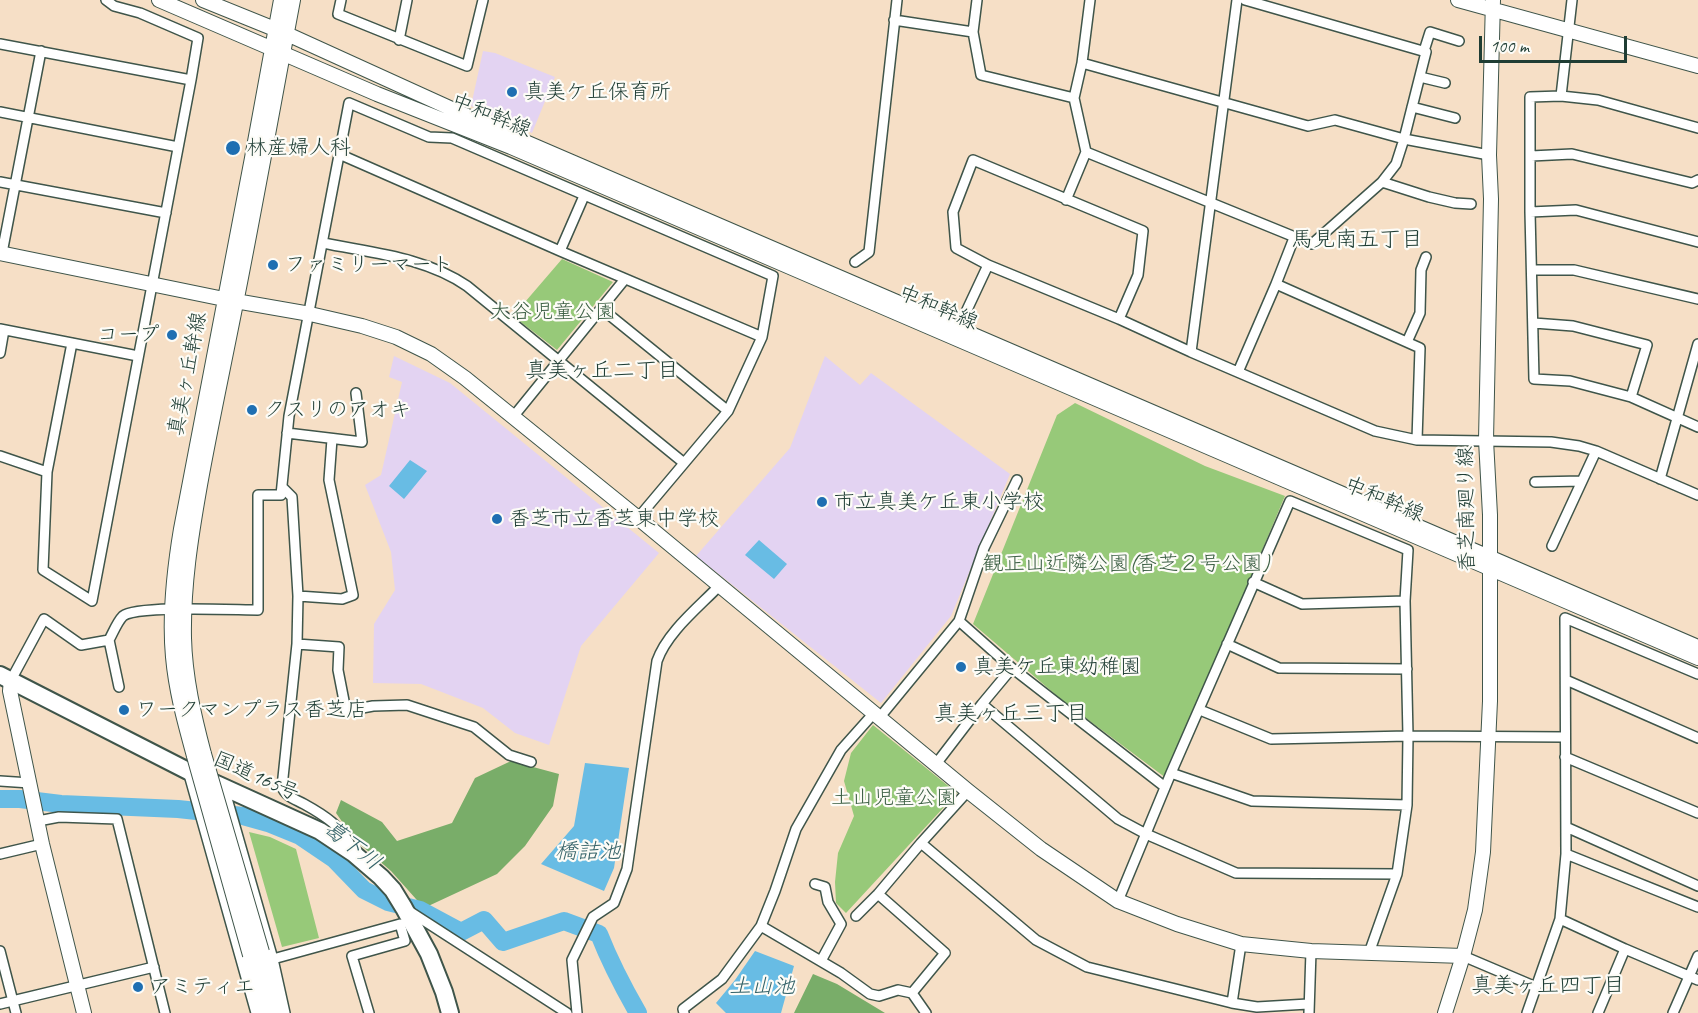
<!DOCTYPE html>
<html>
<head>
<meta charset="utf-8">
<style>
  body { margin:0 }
  #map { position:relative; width:1698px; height:1013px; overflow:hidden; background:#f6dfc6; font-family:Caveat,sans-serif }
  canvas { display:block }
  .scale { position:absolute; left:1479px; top:36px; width:148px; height:27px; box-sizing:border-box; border:3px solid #1f3d34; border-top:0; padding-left:8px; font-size:18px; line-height:21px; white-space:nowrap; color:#1f3d34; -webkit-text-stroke:4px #fdfcf7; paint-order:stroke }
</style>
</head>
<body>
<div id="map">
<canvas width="1698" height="1013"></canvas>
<div class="scale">100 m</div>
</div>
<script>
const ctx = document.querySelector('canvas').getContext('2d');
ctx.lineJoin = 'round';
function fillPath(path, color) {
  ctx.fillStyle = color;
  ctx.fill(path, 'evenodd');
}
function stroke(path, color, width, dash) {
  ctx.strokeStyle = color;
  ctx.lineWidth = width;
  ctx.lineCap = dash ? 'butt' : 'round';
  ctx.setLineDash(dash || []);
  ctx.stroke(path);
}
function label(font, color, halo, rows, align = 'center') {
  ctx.font = font + ' Caveat,"Klee One",sans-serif';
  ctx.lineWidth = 4.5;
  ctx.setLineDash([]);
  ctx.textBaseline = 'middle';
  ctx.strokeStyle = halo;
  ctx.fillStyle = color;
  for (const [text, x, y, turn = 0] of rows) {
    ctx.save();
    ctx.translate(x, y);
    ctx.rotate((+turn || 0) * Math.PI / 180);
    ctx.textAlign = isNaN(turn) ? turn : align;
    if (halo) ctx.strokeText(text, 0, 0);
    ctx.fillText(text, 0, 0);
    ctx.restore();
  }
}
fillPath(new Path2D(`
  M483,51L495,53L555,77L532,133L471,106Z
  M394,356L450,383L659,553L581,646L549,745L515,733L483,708L421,684L373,683L374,624L395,590L391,552L365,485L381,475L402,382L389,377Z
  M825,356L860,385L871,373L1010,474L951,616L881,703L696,556L790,448Z`), '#e3d3f2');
fillPath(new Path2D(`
  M562,259L613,282L557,350L513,316Z
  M1075,403L1205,466L1285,496L1166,778L1063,701L973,624L1057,415Z
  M873,725L957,793L846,913L836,903L835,882L838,853L854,816L844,781L851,753Z
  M249,832L270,837L296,849L319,938L282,947Z`), '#97c979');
fillPath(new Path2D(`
  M511,761L559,774L553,806L525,846L497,874L424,908L391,871L355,840L336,813L341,800L382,822L397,841L452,823L475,778Z
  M813,974L837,984L885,1013H794Z`), '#79ad69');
fillPath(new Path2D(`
  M410,460L427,471L404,499L389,486Z
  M759,540L787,564L774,579L745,555Z
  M585,763L629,768L614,868L604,891L541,864L574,826Z
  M755,951L794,966L781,1013H726L716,1003L735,980Z`), '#68bce4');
stroke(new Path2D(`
  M0,799H20L61,804L178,809L243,816L268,823L300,836L334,859L364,890L388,902L420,910L461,932L484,920L503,942L564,921L599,934C610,962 623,987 638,1013`), '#68bce4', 18);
const street = new Path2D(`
  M106,0L114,6L140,13L198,38L191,80
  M341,0L338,14L467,66L483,0
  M977,0L973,32L981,75L1074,98
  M1090,0L1082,63L1074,98L1086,152L1312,244L1382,182L1396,164L1404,139L1426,52L1245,0
  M894,20L973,32
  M399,40L407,0
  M0,44L191,80L92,601L43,570L47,472L72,343
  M1424,51L1430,32L1459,41
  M1082,63L1308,126L1335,120L1404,139L1489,155
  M1420,77L1445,83
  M1561,96L1572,0
  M1412,107L1455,118
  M0,112L178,147
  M1698,128L1598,100L1561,96L1530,97V212L1534,379L1570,381L1631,397L1698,427
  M339,154L560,251L762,337
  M1531,156L1572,154L1692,183L1698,180
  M0,182L166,213
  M1382,182L1429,197L1455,203L1471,204
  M1066,200L1086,152
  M1530,212L1576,210L1698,242
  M323,243C372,253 425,257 467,286L684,463
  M560,251L584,196
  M2,253L41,51
  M855,262L869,252L897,0
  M1532,270H1574L1698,299
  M1276,284L1294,238
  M602,309L728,411
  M1119,319L1138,275L1143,231L973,160L953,212L956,248L988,265L1119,319L1191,352L1375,431L1417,440L1551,442L1579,446L1596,451L1698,495
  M1534,323L1573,326L1647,345L1631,397
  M0,329L138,356
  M958,329L988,265
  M1407,342L1420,313L1421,270L1426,257
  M1191,352L1237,0
  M0,353L4,330
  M1238,372L1276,284L1420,348L1417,440
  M513,417L625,279
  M287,433L362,442L356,393
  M0,456L47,472
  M1660,479L1698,344
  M1535,482L1582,481
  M282,487L292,497L298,596L297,644L282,787C286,797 295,799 304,804C324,815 343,827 352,849
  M1552,546L1596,451
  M1253,582L1302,604L1405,601
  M298,596L342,599L353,595L329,480L332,439
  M959,621L1012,668L1165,787
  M109,640L119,687
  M297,644L339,647L338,670L346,711L373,706L407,705L474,727L509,755L531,762
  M1227,644L1279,668L1407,669
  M1698,674L1565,618L1566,854L1698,907
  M11,680L44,619L81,645L109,640C113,633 117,622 123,616C137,605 235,610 258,610V495H281L289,416L349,103L429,137L452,138L773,276L762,337L728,411L638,518
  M1566,680L1698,738
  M982,704L1118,819L1146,834L1236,873L1397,874
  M1200,710L1271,739L1408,736L1565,737
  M880,717L959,621L984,548L1017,480
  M1565,757L1698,813
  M936,764L982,704L1012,668
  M188,771L256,1013
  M1171,773L1252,801L1407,805
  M0,781L30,783
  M224,788L273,959L285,1013
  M968,791L921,843L1036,940L1087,967L1232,1003L1241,944
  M38,821L59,817L117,819L165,1013
  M1566,827L1698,886
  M0,854L42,844
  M815,884L825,887L828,902L841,924L821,961
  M1118,901L1171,773L1290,501L1408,550L1405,601L1408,736L1407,805L1397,874L1369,953
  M409,911L567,1013
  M856,916L878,894L921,843
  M1560,919L1566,854
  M761,926L841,973L870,994L879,996L898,990L912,993L945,953L878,894
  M0,951L16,1013
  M1463,956L1536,987
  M273,959L400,924L405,941L352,956L369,1013
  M912,993L926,1013
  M1232,1003L1257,1007L1308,1004
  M0,1004L154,967
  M577,1013L572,960L593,917L614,903L627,869L657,661C667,632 699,607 720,585
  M684,1013L683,1009L722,979L761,926L775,891L796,829L841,750L874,713
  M1309,1013L1311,951
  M1527,1013L1560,919L1625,949L1698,980
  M1598,1013L1625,949
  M1673,1013L1698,956`);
const secondary = new Path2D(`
  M159,0L377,94L511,147L1698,658
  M203,0L287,34L507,134L1698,647
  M1458,0L1698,66
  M0,253L224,299L310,314L362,326L396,337L431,354L465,378L638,518L968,791L1041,849L1118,901L1177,924L1241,944L1311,951L1463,956
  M11,680L10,691L42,844L84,1013
  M204,754C194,716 185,678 184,638C183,586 191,536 200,485C211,424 224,364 236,303C256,202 274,101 293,0
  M194,756C185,723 176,691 173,657C169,614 174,571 181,529L252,158L281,0
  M262,952L279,1013
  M250,955L265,1013
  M1445,1013L1463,956L1475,910L1483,852L1490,701V515L1486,440L1491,199L1489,155L1493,0`);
const highway = new Path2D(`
  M0,675L188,771L320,831L353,853L381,877L393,890L404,908L429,954L444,992L450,1013`);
stroke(street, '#3f554a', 12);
stroke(secondary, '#3f554a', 16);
stroke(highway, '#3f554a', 20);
stroke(street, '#fff', 9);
stroke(secondary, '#fff', 14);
stroke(highway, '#fff', 16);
const secondaryBridge = new Path2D(`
  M204,754L262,952
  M194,756L250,955`);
stroke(secondaryBridge, '#3f554a', 16, []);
stroke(secondaryBridge, '#fff', 14);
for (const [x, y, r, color] of [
  [512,92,6,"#1f6fb2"],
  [233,148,8,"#1f6fb2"],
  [273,265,6,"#1f6fb2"],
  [172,335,6,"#1f6fb2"],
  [252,410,6,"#1f6fb2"],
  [822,502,6,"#1f6fb2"],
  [497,519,6,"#1f6fb2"],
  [961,667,6,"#1f6fb2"],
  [124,710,6,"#1f6fb2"],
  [138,987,6,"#1f6fb2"]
]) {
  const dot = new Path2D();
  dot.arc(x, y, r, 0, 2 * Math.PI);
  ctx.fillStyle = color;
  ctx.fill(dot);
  stroke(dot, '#fdfcf7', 2);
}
label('21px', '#1f3d34', '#fdfcf7', [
  ["真美ケ丘保育所",524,92],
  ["林産婦人科",246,148],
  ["ファミリーマート",285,265],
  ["コープ",160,335,"right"],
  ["クスリのアオキ",264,410],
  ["市立真美ケ丘東小学校",834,502],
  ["香芝市立香芝東中学校",509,519],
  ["真美ケ丘東幼稚園",973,667],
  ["ワークマンプラス香芝店",136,710],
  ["アミティエ",150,987]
], 'left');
label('21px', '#1f3d34', '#fdfcf7', [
  ["中和幹線",491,116,22],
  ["中和幹線",938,308,23],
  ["真美ヶ丘幹線",188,374,-79],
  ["中和幹線",1384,500,23],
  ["香芝南廻り線",1467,509,-91],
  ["国道165号",256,777,24]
]);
label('21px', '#3d6045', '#fdfcf7', [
  ["大谷児童公園",553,312],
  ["観正山近隣公園(香芝２号公園)",1126,564],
  ["土山児童公園",894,798]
]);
label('22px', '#1f3d34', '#fdfcf7', [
  ["馬見南五丁目",1357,240],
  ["真美ヶ丘二丁目",602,371],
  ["真美ヶ丘三丁目",1011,714],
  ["真美ヶ丘四丁目",1548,986]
]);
label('italic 22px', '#356369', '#fdfcf7', [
  ["葛下川",352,846,38],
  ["橋詰池",588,852],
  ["土山池",762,987]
]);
</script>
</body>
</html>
